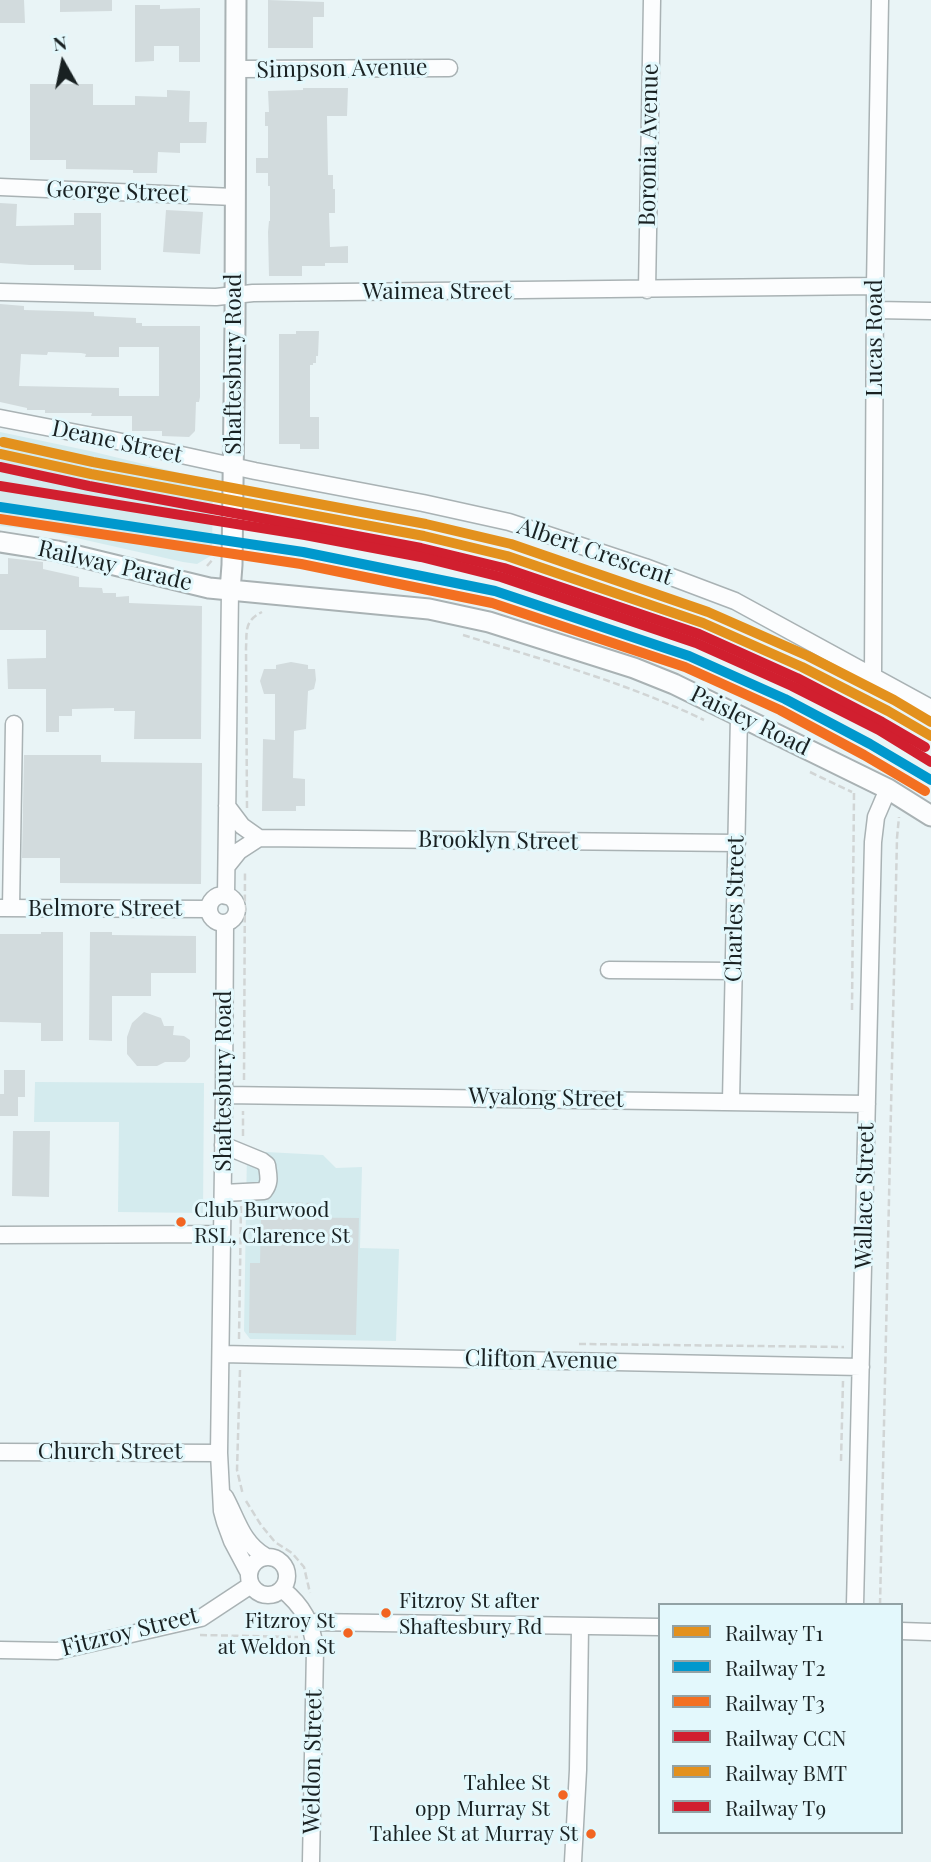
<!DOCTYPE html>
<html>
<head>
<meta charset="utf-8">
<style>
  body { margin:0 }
  #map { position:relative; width:931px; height:1862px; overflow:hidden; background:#e9f4f6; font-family:"Playfair Display",serif }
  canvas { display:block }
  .legend { position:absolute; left:658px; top:1603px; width:245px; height:231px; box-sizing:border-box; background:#e3f8fc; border:2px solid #92a2a5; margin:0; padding:9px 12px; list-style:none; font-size:21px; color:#192122 }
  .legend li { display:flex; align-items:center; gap:14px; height:35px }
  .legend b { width:35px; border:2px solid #92a2a5 }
  .north { position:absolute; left:28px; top:28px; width:70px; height:70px; -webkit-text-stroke:5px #e3f8fc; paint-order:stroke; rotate:351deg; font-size:19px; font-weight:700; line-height:28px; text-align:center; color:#192122 }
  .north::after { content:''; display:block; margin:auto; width:24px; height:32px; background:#192122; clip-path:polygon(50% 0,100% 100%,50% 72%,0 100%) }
</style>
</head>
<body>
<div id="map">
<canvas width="931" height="1862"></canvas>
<ul class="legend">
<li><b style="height:9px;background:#e3911d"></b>Railway T1</li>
<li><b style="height:9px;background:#0098cd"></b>Railway T2</li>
<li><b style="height:9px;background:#f37021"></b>Railway T3</li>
<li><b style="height:9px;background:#d11f2f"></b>Railway CCN</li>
<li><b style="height:9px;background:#e3911d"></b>Railway BMT</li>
<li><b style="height:9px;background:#d11f2f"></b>Railway T9</li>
</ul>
<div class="north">N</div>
</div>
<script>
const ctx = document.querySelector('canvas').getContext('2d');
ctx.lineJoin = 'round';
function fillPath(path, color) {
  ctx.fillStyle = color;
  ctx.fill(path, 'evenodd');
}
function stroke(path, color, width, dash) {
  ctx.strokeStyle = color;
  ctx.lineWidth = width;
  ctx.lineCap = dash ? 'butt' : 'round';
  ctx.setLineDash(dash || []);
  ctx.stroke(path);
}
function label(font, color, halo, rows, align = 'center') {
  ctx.font = font + ' "Playfair Display",serif';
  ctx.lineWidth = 6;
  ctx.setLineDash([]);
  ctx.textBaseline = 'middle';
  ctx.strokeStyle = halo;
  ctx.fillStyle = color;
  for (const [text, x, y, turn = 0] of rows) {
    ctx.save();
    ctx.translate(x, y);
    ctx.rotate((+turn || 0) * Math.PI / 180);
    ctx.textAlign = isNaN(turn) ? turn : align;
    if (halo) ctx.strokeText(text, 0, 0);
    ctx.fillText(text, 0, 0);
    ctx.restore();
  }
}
fillPath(new Path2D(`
  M0,432L90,451L213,481L212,555L197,564L183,562L41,530L0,526Z
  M35,1082L204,1083L203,1213L118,1212L119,1122H34Z
  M247,1151L323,1155L336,1168L362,1167L360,1248L399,1249L396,1341L250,1339L244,1331Z`), '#d4ebee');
fillPath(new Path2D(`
  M0,0H24L25,23H0Z
  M60,0H112V11L60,12Z
  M268,0L324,2V17H313V48H268Z
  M135,5H160V9L200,8V62H179V46H154V61L135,62Z
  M30,84H93V105H135V96L167,97V90L190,91L189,122H207L206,143H180V153L158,152L157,173H133V170L66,169V160H30Z
  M303,88H348L347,116H327L328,175H333V189H335V213H329L330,247L348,246V263H325V266H302V276H269L268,232L269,221H270V186H268V173H256V158H268V126H265V112H269L268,91L303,90Z
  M0,203L17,204L16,226L74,225V213H101V270H74V265H30L0,263Z
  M166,210L203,212L200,254L163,252Z
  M0,304L24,306V310L94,312V316L136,318V323H142V326H200V397L199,402H196L195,431L189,437L162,436V431H132V416H91L92,413H45V410H27V408L0,402ZM119,347H159V396H119V388L19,386L21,354L47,355L48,352L81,353L86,354L85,357H119Z
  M296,331H319L318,356H316V363H313V365H310V417H319V449H300V444H279V334H296Z
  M8,558L43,562V569L79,577V587L102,588L103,593H116V597L129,596V603L202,606L201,739H134L135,711H114V708L72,709V716H59V732H46V689H8L7,659L46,658V630H0V574H8Z
  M291,662L308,665V669H315L316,680L314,689L308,691L306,729L294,731L293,778L305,779V806H296V811H262L263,739L275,740V694H264L260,681L264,669H276V665Z
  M24,755H101V762L202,763L201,884L60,883V858H22Z
  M41,932H63V1041H41V1023L0,1022V934H41Z
  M90,932H112V935L196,936V973H151V996H112V1041L89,1040Z
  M144,1012L161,1018L164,1026H174L173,1035L184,1036L190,1040V1057L185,1062H165L157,1066H137L127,1054V1037L132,1023Z
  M4,1070H25V1097H18V1116H0V1094H4Z
  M13,1131H50L49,1197L12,1196Z
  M261,1217L359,1218L356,1335L249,1333L250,1263H260Z`), '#d2dbdd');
const minor = new Path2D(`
  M236,69L449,68
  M0,187L234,197
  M647,290L652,0
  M0,292L216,297L253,293L875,286
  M875,310L931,311
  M0,418L108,439L255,471L423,503L509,522L645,567L735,601L931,708
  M873,675L875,286L880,0
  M227,806L242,826L259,838
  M227,866L239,851L259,838L737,843
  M209 909a14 14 0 1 1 28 0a14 14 0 1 1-28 0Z
  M226,896L230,591
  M0,908L209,909
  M11,908L14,724
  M225,923L224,1095L219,1453L222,1511L225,1522L232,1541L249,1573
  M609,970L734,971
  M224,1095L867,1104
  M731,1101L739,716
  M223,1193L264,1191C271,1182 268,1175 267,1165L262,1161L223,1145
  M0,1235L222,1234
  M221,1354L861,1367
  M0,1452L219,1453
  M225,1497C237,1519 242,1543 265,1556
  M249 1576a19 19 0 1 1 38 0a19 19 0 1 1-38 0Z
  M282,1589C303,1606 312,1623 315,1649L311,1862
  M855,1605L873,842L876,817L888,789
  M310,1622L660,1627
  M901,1631L931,1632
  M0,1650L57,1651L201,1618L251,1585
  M573,1862L578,1770L580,1626`);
const major = new Path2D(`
  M0,542L57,551L209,588L429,609L489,622L634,668L674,684L888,789L931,816
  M230,591L232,565L235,324L236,0`);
stroke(minor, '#a9b2b4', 19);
stroke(major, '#a9b2b4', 23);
stroke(new Path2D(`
  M207,566L214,558
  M463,635C544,660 627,683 704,720
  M810,772L852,792
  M247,808L246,648C247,631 244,621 262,612
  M852,1010L854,793
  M244,1080L245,870
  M243,1136V1111
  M275,1204H314V1214
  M239,1339L241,1206
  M579,1344L844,1347
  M240,1370L237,1470L243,1495
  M841,1461L843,1381
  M246,1501L261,1525L275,1542L292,1553L304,1567L310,1593
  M880,1605L897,838L899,817
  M200,1635L298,1637`), '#d1d5d5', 2.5, [7, 3.5]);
stroke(minor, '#fcfdfe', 16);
stroke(major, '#fcfdfe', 19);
stroke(new Path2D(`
  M0,454L91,474L424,536L507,556L703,623L802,667L888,711L931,736`), '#e3911d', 10);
stroke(new Path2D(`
  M0,507L303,552L495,591L689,656L785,699L870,744L931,780`), '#0098cd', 10);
stroke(new Path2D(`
  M0,519L301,564L492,603L685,667L780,710L864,755L925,791`), '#f37021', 10);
stroke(new Path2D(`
  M0,467L89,486L421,548L504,568L699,634L797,678L882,722L925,747`), '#d11f2f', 10);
stroke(new Path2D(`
  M3,442L93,462L426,524L511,544L708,612L808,656L894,700L931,722`), '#e3911d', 10);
stroke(new Path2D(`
  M0,486L305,535L421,557L501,577L696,643L792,686L879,730L931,762`), '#d11f2f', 10);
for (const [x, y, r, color] of [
  [181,1222,6,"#f26522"],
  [386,1613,6,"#f26522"],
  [348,1633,6,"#f26522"],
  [563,1795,6,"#f26522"],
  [591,1834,6,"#f26522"]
]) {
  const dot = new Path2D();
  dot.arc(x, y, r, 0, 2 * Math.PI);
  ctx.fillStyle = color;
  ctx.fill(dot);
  stroke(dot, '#e3f8fc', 2.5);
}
label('21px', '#192122', '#e3f8fc', [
  ["Club Burwood",194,1210,"left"],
  ["RSL, Clarence St",194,1236,"left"],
  ["Fitzroy St after",399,1601,"left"],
  ["Shaftesbury Rd",399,1627,"left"],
  ["Fitzroy St",335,1621],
  ["at Weldon St",335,1647],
  ["Tahlee St",550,1783],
  ["opp Murray St",550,1809],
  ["Tahlee St at Murray St",578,1834]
], 'right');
label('23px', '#192122', '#e3f8fc', [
  ["Simpson Avenue",342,69,-1],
  ["Boronia Avenue",649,145,-89],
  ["George Street",117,192,2],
  ["Waimea Street",437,292],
  ["Lucas Road",875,338,-90],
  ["Shaftesbury Road",234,364,-90],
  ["Deane Street",117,442,12],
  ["Albert Crescent",595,552,19],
  ["Railway Parade",115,566,13],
  ["Paisley Road",750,721,26],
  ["Brooklyn Street",498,841,1],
  ["Belmore Street",105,909],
  ["Charles Street",735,909,-89],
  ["Shaftesbury Road",224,1081,-90],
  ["Wyalong Street",546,1098,1],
  ["Wallace Street",865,1196,-89],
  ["Clifton Avenue",541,1360,1],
  ["Church Street",110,1452],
  ["Fitzroy Street",130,1632,-14],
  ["Weldon Street",313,1762,-89]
]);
</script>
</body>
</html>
